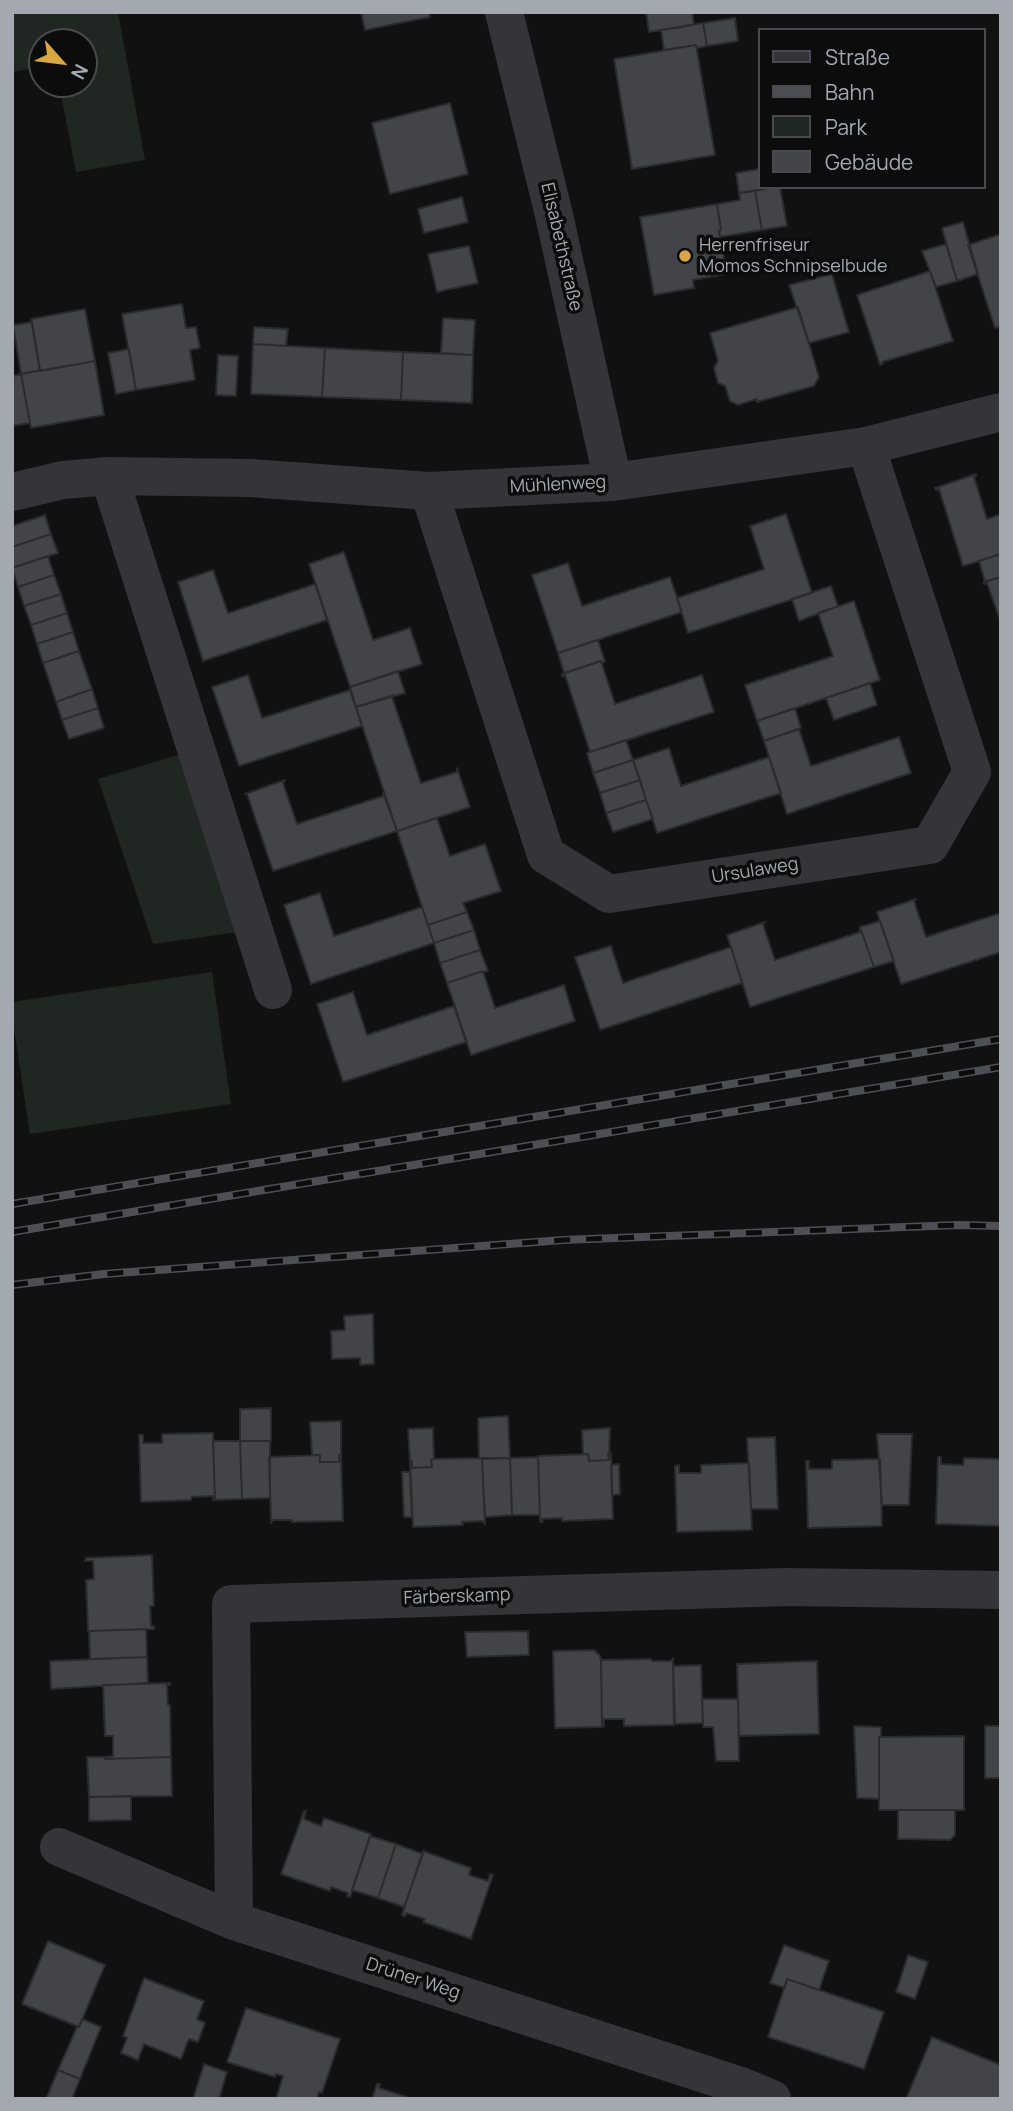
<!DOCTYPE html>
<html>
<head>
<meta charset="utf-8">
<style>
  body { margin:0 }
  #map { position:relative; width:1013px; height:2111px; overflow:hidden; background:#111112; font-family:Manrope,sans-serif }
  canvas { display:block }
  .frame { position:absolute; inset:0; border:14px solid #a4a8b1; pointer-events:none }
  .legend { position:absolute; left:758px; top:28px; width:228px; height:161px; box-sizing:border-box; background:#0c0c0d; border:2px solid #494a4f; margin:0; padding:9px 12px; list-style:none; font-size:21px; color:#a4a8b1 }
  .legend li { display:flex; align-items:center; gap:14px; height:35px }
  .legend b { width:35px; border:2px solid #494a4f }
  .north { position:absolute; left:28px; top:28px; width:70px; height:70px; box-sizing:border-box; background:#0c0c0d; border:2px solid #494a4f; border-radius:50%; rotate:118deg; font-size:19px; font-weight:700; line-height:28px; text-align:center; color:#a4a8b1 }
  .north::after { content:''; display:block; margin:auto; width:24px; height:32px; background:#d9a742; clip-path:polygon(50% 0,100% 100%,50% 72%,0 100%) }
</style>
</head>
<body>
<div id="map">
<canvas width="1013" height="2111"></canvas>
<div class="frame"></div>
<ul class="legend">
<li><b style="height:9px;background:#353539"></b>Straße</li>
<li><b style="height:9px;background:#4e4f54"></b>Bahn</li>
<li><b style="height:19px;background:#202621"></b>Park</li>
<li><b style="height:19px;background:#434447"></b>Gebäude</li>
</ul>
<div class="north">N</div>
</div>
<script>
const ctx = document.querySelector('canvas').getContext('2d');
ctx.lineJoin = 'round';
function fillPath(path, color) {
  ctx.fillStyle = color;
  ctx.fill(path, 'evenodd');
}
function stroke(path, color, width, dash) {
  ctx.strokeStyle = color;
  ctx.lineWidth = width;
  ctx.lineCap = dash ? 'butt' : 'round';
  ctx.setLineDash(dash || []);
  ctx.stroke(path);
}
function label(font, color, halo, rows, align = 'center') {
  ctx.font = font + ' Manrope,sans-serif';
  ctx.lineWidth = 7;
  ctx.setLineDash([]);
  ctx.textBaseline = 'middle';
  ctx.strokeStyle = halo;
  ctx.fillStyle = color;
  for (const [text, x, y, turn = 0] of rows) {
    ctx.save();
    ctx.translate(x, y);
    ctx.rotate((+turn || 0) * Math.PI / 180);
    ctx.textAlign = isNaN(turn) ? turn : align;
    if (halo) ctx.strokeText(text, 0, 0);
    ctx.fillText(text, 0, 0);
    ctx.restore();
  }
}
fillPath(new Path2D(`
  M12,12H118L145,160L76,172L59,84H84V42H42V67L12,72Z
  M181,754L239,932L153,944L98,779Z
  M212,972L231,1104L30,1134L12,1016V1002Z`), '#202621');
const building = new Path2D(`
  M361,12H429L430,17L365,30Z
  M646,12H692L694,25L649,32Z
  M735,18L738,41L707,46L703,23Z
  M703,23L707,46L697,48L696,45L664,50L661,30Z
  M696,45L715,155L632,169L614,59Z
  M450,103L468,174L390,194L372,123Z
  M759,169V187H774L739,193L736,173Z
  M774,187H780L787,226L762,230L755,191Z
  M755,191L762,230L720,237L719,231L721,230L717,204L740,200L739,193Z
  M462,197L468,222L424,233L418,209Z
  M717,204L721,230L719,231L727,274L693,280L694,288L654,295L640,217Z
  M963,222L978,274L957,281L942,228Z
  M1001,234V326L995,328L968,245Z
  M946,244L957,281L936,287L922,251Z
  M469,246L478,283L437,292L428,254Z
  M930,271L953,341L882,362L883,364L880,365L857,295Z
  M832,274L849,332L809,343L789,285Z
  M182,304L186,328L196,327L200,348L190,350L195,380L136,390L122,314Z
  M798,307L819,377L814,386L757,402V399L738,405L730,401L725,386L718,383L714,368L718,361L710,333Z
  M85,309L95,361L40,371L31,319Z
  M443,318L475,320L473,355L441,353Z
  M32,322L40,370L21,374L13,325Z
  M254,327L288,329L286,346L253,344Z
  M253,344L325,348L322,397L251,394Z
  M325,348L403,352L401,400L322,397Z
  M129,349L136,390L116,394L108,353Z
  M403,352L473,355L472,403L401,400Z
  M218,355L238,356L236,396L216,395Z
  M95,361L104,415L31,428L21,374Z
  M21,374L30,423L12,426V376Z
  M976,474V476L974,477L987,519L1001,514V554L963,566L939,489L936,490L935,488Z
  M786,514L812,593L688,633L677,598L764,569L750,526Z
  M45,515L51,534L12,547V526Z
  M51,534L58,553L12,568V547Z
  M344,552L373,640L410,628L422,664L350,687L309,564Z
  M1001,554V577L985,582L979,561Z
  M48,556L54,575L18,587L12,568Z
  M568,563L582,606L670,577L682,612L558,653L532,575Z
  M213,570L228,613L315,584L327,620L203,661L178,582Z
  M54,575L61,594L24,606L18,587Z
  M1001,577V623L987,583L984,584V582Z
  M831,586L838,606L799,621L792,599Z
  M61,594L67,613L31,625L24,606Z
  M854,601L880,680L757,721L745,685L833,656L818,613Z
  M67,613L73,632L37,644L31,625Z
  M73,632L79,651L43,663L37,644Z
  M598,640L605,662L601,663V661L564,673L558,653Z
  M79,651L92,689L56,702L43,663Z
  M601,661L615,704L702,675L714,712L590,752L565,675L562,676V674Z
  M398,671L405,693L356,707L350,687Z
  M248,675L262,718L350,690L362,726L239,766L212,687Z
  M870,683L877,705L834,720L826,698Z
  M92,689L98,708L62,720L56,702Z
  M394,695L392,697L421,783L457,772V768L470,807L397,831L356,707Z
  M98,708L104,728L69,739L62,720Z
  M795,708L801,728L764,741L757,721Z
  M799,729L811,766L899,737L911,773L787,814L764,741Z
  M626,740L633,760L593,773L587,753Z
  M669,748L681,786L769,757L781,793L657,833L633,760Z
  M633,760L640,780L600,793L593,773Z
  M285,780L283,783L297,824L383,796V793L397,831L273,871L247,794H245Z
  M640,780L646,800L606,813L600,793Z
  M646,800L653,819L613,832L606,813Z
  M437,818L450,856L485,844L501,891L463,903L467,912L428,925L397,831Z
  M320,893L334,936L422,907L434,943L311,984L284,905Z
  M916,899L914,901L926,937L1001,913V952L901,984L877,912Z
  M467,912L474,930L434,943L428,925Z
  M880,921L894,961L874,967L860,927Z
  M765,922L763,924L775,960L860,932V927L874,967L750,1007L727,935Z
  M474,930L480,950L440,963L434,943Z
  M611,946L623,983L731,947L742,983L600,1030L575,957Z
  M480,950L488,971L484,972L483,971L447,983L440,963Z
  M483,971L495,1008L564,985L575,1021L471,1055L447,983Z
  M353,992L367,1035L454,1006L466,1042L343,1082L317,1004Z
  M373,1314L374,1364L360,1365V1358L332,1359L331,1331L345,1330L344,1316Z
  M271,1408V1441H240V1409Z
  M508,1416L510,1458H479L478,1418Z
  M341,1421V1455H339V1462H320V1455H312L310,1422Z
  M433,1428L434,1459L431,1460L432,1467L412,1468V1461H410L408,1429Z
  M610,1428L609,1460L589,1461L588,1454H583L582,1430Z
  M213,1433L215,1500H213V1496L192,1497L191,1500L141,1502L139,1435H143V1443H162V1434Z
  M877,1434H912L909,1505H882Z
  M775,1437L778,1509H751L747,1438Z
  M213,1441H240L242,1499L215,1500Z
  M240,1441H270V1498L242,1499Z
  M608,1453H611L613,1519L562,1521V1518L542,1519L543,1522H540L538,1456L588,1454L589,1461L609,1460Z
  M320,1455V1462H339V1455H341L343,1521L292,1522V1520H273L271,1523L269,1457Z
  M538,1457L540,1515H512L510,1458Z
  M938,1457H941V1464L963,1465L964,1458L1001,1459V1526L936,1524Z
  M479,1458L482,1459L485,1524L482,1521L462,1522L463,1525L413,1527L410,1461H412V1468L432,1467L431,1460L434,1459Z
  M510,1458L512,1515L485,1517L482,1459Z
  M880,1459L882,1526L808,1528L806,1461H809V1469H832V1460Z
  M749,1463L752,1530L677,1532L675,1466L679,1465V1473H701V1465Z
  M619,1464L620,1494L612,1495L611,1465Z
  M402,1472H410L412,1517H404Z
  M152,1555L154,1606H150L151,1626H154V1629L88,1631L86,1580L94,1579L93,1561H85L86,1558Z
  M146,1629L147,1657L90,1659L89,1631Z
  M528,1631L529,1655L467,1657L465,1632Z
  M594,1650L600,1656L601,1660L602,1727L555,1728L553,1651Z
  M147,1657L148,1683L51,1689L50,1661Z
  M673,1658L674,1725L624,1726V1719H604V1726L602,1727L601,1660L651,1659L652,1661H671Z
  M817,1661L819,1734L739,1736L737,1664Z
  M701,1665L703,1723L675,1724L673,1666Z
  M170,1683V1685H167L168,1705H170L171,1757L105,1759V1757L113,1756V1736H105L103,1685Z
  M702,1699H738L739,1761H716L713,1727H703Z
  M854,1726L881,1727V1736L879,1737V1799L857,1798Z
  M985,1726H1001V1778H985Z
  M964,1736V1810H879V1737Z
  M87,1757H105V1759L171,1757L172,1796L89,1797Z
  M131,1796V1820L89,1821V1797Z
  M898,1810H955V1835L950,1840L898,1839Z
  M304,1811H306L304,1819L321,1826L324,1818L371,1834L350,1897L347,1896L348,1893L331,1887L330,1891L281,1874Z
  M370,1836L396,1844L378,1898L352,1890Z
  M396,1844L423,1854L404,1907L378,1898Z
  M423,1851L471,1868L469,1875L488,1881L490,1874L493,1875L471,1939L423,1922L425,1919L406,1913L405,1916L402,1915Z
  M48,1941L105,1965L79,2027L22,2004Z
  M784,1945L829,1961L819,1990L787,1979L785,1988L770,1983Z
  M908,1955L928,1962L915,1999L896,1992Z
  M144,1978L204,2001L197,2019L205,2023L198,2042L189,2039L181,2059L144,2044L138,2060L121,2053L127,2038L123,2036Z
  M787,1979L884,2012L864,2069L768,2037Z
  M246,2008L340,2039L322,2093L319,2092L317,2099H276L283,2076L276,2074L275,2077L227,2062Z
  M82,2019L101,2027L80,2079L58,2070L77,2027H79Z
  M932,2037L1001,2065V2099H906Z
  M204,2064L227,2072L219,2099H193Z
  M58,2070L80,2079L72,2099H46Z
  M377,2084H380L379,2088L413,2099H372Z`);
fillPath(building, '#434447');
stroke(building, '#2b2b2e', 2);
stroke(new Path2D(`
  M504,12L554,215L613,482
  M109,476L273,990
  M429,491L546,855L609,894L930,845L972,772L866,446
  M12,492L63,480L109,476L250,478L429,491L613,482L866,446L1001,412
  M59,1847L234,1921L741,2086L772,2099
  M234,1921L231,1604L787,1587L1001,1590`), '#353539', 38);
const rail = new Path2D(`
  M12,1204L1001,1039
  M12,1232L1001,1067
  M12,1285L104,1274L563,1240L958,1225L1001,1226`);
stroke(rail, '#4e4f54', 8);
stroke(rail, '#0c0c0d', 5, [16]);
for (const [x, y, r, color] of [
  [685,256,7,"#d9a742"]
]) {
  const dot = new Path2D();
  dot.arc(x, y, r, 0, 2 * Math.PI);
  ctx.fillStyle = color;
  ctx.fill(dot);
  stroke(dot, '#0c0c0d', 2.5);
}
label('18px', '#a4a8b1', '#0c0c0d', [
  ["Herrenfriseur",699,246],
  ["Momos Schnipselbude",699,267]
], 'left');
label('18px', '#a4a8b1', '#0c0c0d', [
  ["Elisabethstraße",561,247,77],
  ["Mühlenweg",558,485,-3],
  ["Ursulaweg",755,871,-9],
  ["Färberskamp",457,1597,-2],
  ["Drüner Weg",413,1979,18]
]);
</script>
</body>
</html>
